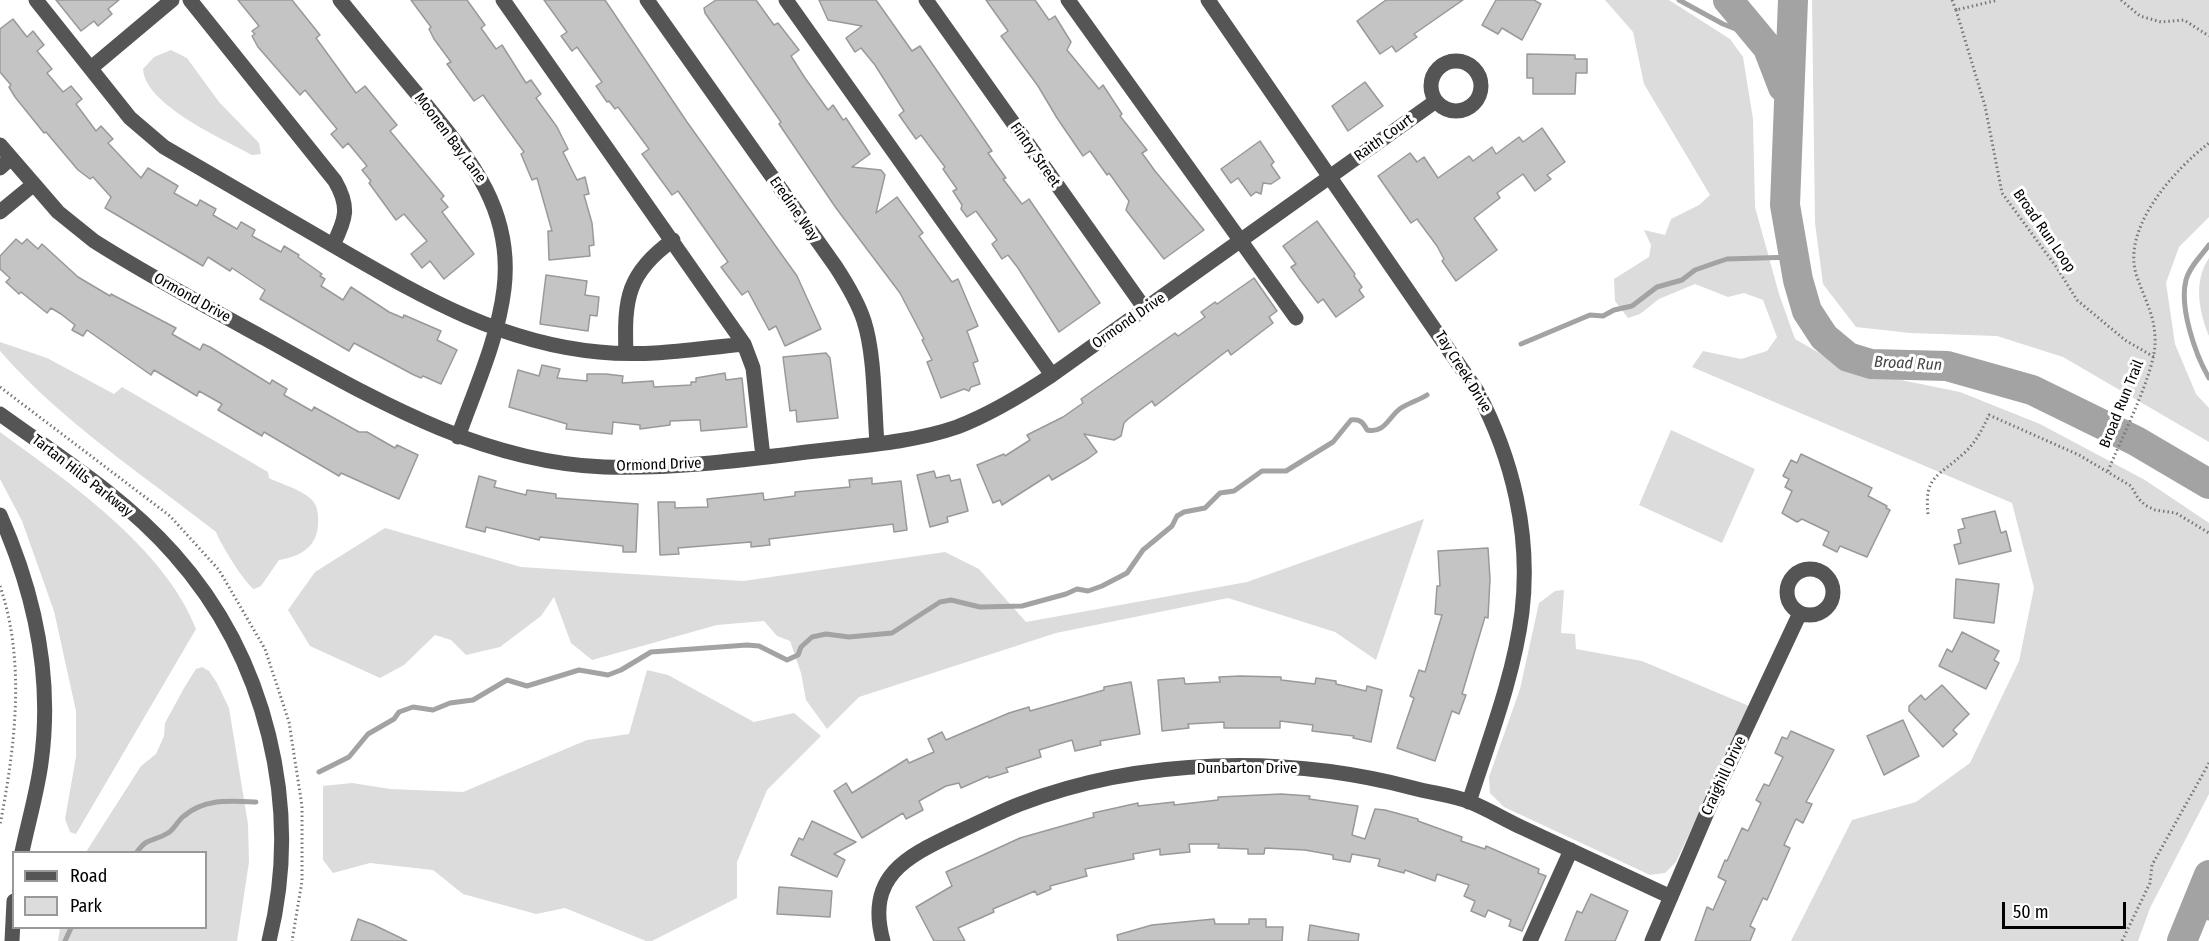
<!DOCTYPE html>
<html>
<head>
<meta charset="utf-8">
<style>
  body { margin:0 }
  #map { position:relative; width:2209px; height:941px; overflow:hidden; background:#fff; font-family:"Fira Sans Condensed",sans-serif }
  canvas { display:block }
  .legend { position:absolute; left:12px; top:851px; width:195px; height:78px; box-sizing:border-box; background:#fff; border:2px solid #999; margin:0; padding:8px 10px; list-style:none; font-size:18px; color:#000 }
  .legend li { display:flex; align-items:center; gap:12px; height:30px }
  .legend b { width:30px; border:2px solid #999 }
  .scale { position:absolute; left:2002px; top:902px; width:124px; height:27px; box-sizing:border-box; border:3px solid #000; border-top:0; padding-left:8px; font-size:18px; line-height:21px; white-space:nowrap; color:#000; -webkit-text-stroke:4px #fff; paint-order:stroke }
</style>
</head>
<body>
<div id="map">
<canvas width="2209" height="941"></canvas>
<ul class="legend">
<li><b style="height:8px;background:#555"></b>Road</li>
<li><b style="height:16px;background:#dcdcdc"></b>Park</li>
</ul>
<div class="scale">50 m</div>
</div>
<script>
const ctx = document.querySelector('canvas').getContext('2d');
ctx.lineJoin = 'round';
function fillPath(path, color) {
  ctx.fillStyle = color;
  ctx.fill(path, 'evenodd');
}
function stroke(path, color, width, dash) {
  ctx.strokeStyle = color;
  ctx.lineWidth = width;
  ctx.lineCap = dash ? 'butt' : 'round';
  ctx.setLineDash(dash || []);
  ctx.stroke(path);
}
function label(font, color, halo, rows, align = 'center') {
  ctx.font = font + ' "Fira Sans Condensed",sans-serif';
  ctx.lineWidth = 6;
  ctx.setLineDash([]);
  ctx.textBaseline = 'middle';
  ctx.strokeStyle = halo;
  ctx.fillStyle = color;
  for (const [text, x, y, turn = 0] of rows) {
    ctx.save();
    ctx.translate(x, y);
    ctx.rotate((+turn || 0) * Math.PI / 180);
    ctx.textAlign = isNaN(turn) ? turn : align;
    if (halo) ctx.strokeText(text, 0, 0);
    ctx.fillText(text, 0, 0);
    ctx.restore();
  }
}
fillPath(new Path2D(`
  M1605,0H1669L1730,39L1743,57L1753,119L1755,207L1779,294L1795,339L1847,369L1960,392L2040,424L2145,480L2209,523V794L2150,908L2138,941H1791L1852,820L1916,802L1970,763L2019,661L2034,588L2012,503L1692,367L1703,351L1741,359L1767,351L1777,337L1763,300L1744,293L1728,297L1695,284L1659,299L1640,314L1628,318L1615,301L1614,279L1649,257L1651,245L1644,230L1665,235L1671,219L1699,205L1710,195L1644,84L1633,32Z
  M1812,0H2209V217L2179,247L2166,283L2175,344L2196,394L2209,408V442L2063,357L1997,336L1910,333L1856,327L1823,284L1815,223Z
  M171,50L187,58L219,102L259,143L261,154L252,155C223,139 145,105 143,69L154,57Z
  M2209,258V336C2199,312 2193,281 2209,258Z
  M0,342L47,358L114,394L122,387L268,472L269,478C281,484 303,490 312,500C316,504 318,511 318,517C320,544 304,556 279,560L261,586L254,589C245,584 220,543 216,532C142,474 61,421 0,351Z
  M1671,430L1755,469L1722,543L1639,505Z
  M0,432C67,481 165,548 196,629L76,834L70,832L65,819L76,757V711L54,611L22,521L0,479Z
  M1424,519L1376,660L1335,632L1228,598L1056,633L859,697L827,729L806,700L801,673L790,641L777,636L764,621L717,625L592,660L571,643L554,597L541,616L500,647L466,655L451,640L435,635L404,665L380,678L310,646L288,610L315,572L385,528L521,567L743,581L945,552L979,569L1026,622L1247,582Z
  M1564,590L1561,633L1575,634L1576,649L1642,661L1749,706L1676,862L1665,873L1650,875L1504,807L1490,793L1489,777L1520,689L1539,603L1555,591Z
  M202,667L209,671L217,683L229,708L248,824L249,862L237,941H58L60,928H206V852H86L141,766L156,754L164,736L165,723L184,688L196,669Z
  M647,670L668,675L754,722L794,713L821,736L767,790L737,862V898L652,941H646L565,908L536,914L463,894L433,870L370,863L333,873L323,860V786L352,783L390,789L463,792L587,740L629,734Z`), '#dcdcdc');
stroke(new Path2D(`
  M1679,0L1723,24L1756,37L1765,45
  M2209,245C2202,255 2189,267 2186,280C2179,307 2195,354 2209,378
  M1521,344L1590,315L1603,316L1614,310L1632,306L1657,287L1682,280L1695,270L1715,263L1727,259L1794,257
  M319,772L349,757L368,734L394,719L399,712L413,707L433,710L450,703L473,700L507,680L527,686L579,670L608,675L621,670L651,652L747,645L759,646L787,660L798,655L801,647L812,637L826,634L849,637L892,633L940,602L951,600L980,607L1022,606L1066,594L1077,589L1088,591L1102,586L1127,573L1143,550L1172,526L1177,516L1184,512L1205,508L1220,493L1234,491L1262,471H1286L1333,442L1351,420C1360,419 1363,422 1367,430C1385,434 1389,416 1401,408C1409,403 1419,400 1427,395
  M137,852C148,836 154,842 168,833C174,830 178,820 184,816C205,798 231,801 256,802
  M2193,914L2209,918
  M65,941L71,928`), '#a3a3a3', 5);
stroke(new Path2D(`
  M1728,0L1768,48L1783,87
  M1793,0L1785,205L1798,280L1807,311L1824,337L1848,357L1871,364L1947,366L2032,390L2136,441L2209,484
  M2182,941L2209,875`), '#a3a3a3', 30);
const building = new Path2D(`
  M56,0H119L108,9L112,14L98,26L94,21L81,31Z
  M238,0H292L320,35L316,38L356,93L365,86L397,125L390,131L444,196L441,199L448,207L442,212L474,254L444,279L430,261L422,268L411,254L427,241L404,214L396,220L369,183L371,181L362,170L367,166L348,143L343,148L331,134L337,129L305,90L300,95L258,47L252,36L255,34L252,31L259,26Z
  M411,0H467L485,25L481,28L496,49L502,45L526,83L531,80L541,94L536,98L557,127L568,149L563,152L577,180L585,177L589,194L584,195L592,223L594,245L589,246L590,256L549,260L548,231H552L537,178L532,180L521,154L524,152L483,95L474,101L447,64L451,62L434,39L429,29L431,27Z
  M544,0H605L687,122L797,276L821,329L785,346L776,326L769,330L748,291L742,295L721,267L728,262L678,191L672,195L642,154L649,149L621,111L618,107L615,109L609,101L607,102L596,86L602,82L577,47L572,51L561,36L567,32Z
  M716,0H756L774,25L778,23L799,50L791,56L805,78L828,110L833,105L843,120L846,118L870,154L852,167L881,170L885,175L876,213L897,197L923,233L919,236L952,282L958,279L978,326L967,331L978,361L973,363L980,384L971,387L969,391L964,389L941,398L927,362L932,360L922,340L924,339L900,293L836,208L779,124L781,122L705,13L704,8Z
  M819,0H876L912,51L920,46L992,151L988,153L1006,178L1003,179L1022,204L1029,199L1100,303L1059,332L1018,268L1008,255L1002,259L992,244L997,240L976,211L967,217L961,209L962,205L953,191L957,189L943,169L945,167L921,135L916,139L899,115L904,111L875,65L861,48L855,52L846,38L862,26L828,20Z
  M986,0H1035L1049,20L1055,16L1071,42L1067,50L1099,89L1103,85L1122,114L1120,116L1147,150L1142,153L1155,171L1204,230L1164,259L1126,210L1129,201L1109,173L1107,175L1090,151L1083,156L1057,118L1038,86L1001,36L1008,31Z
  M1386,0H1463L1414,34L1417,37L1396,52L1392,46L1380,54L1357,21Z
  M1496,0H1534L1541,4L1522,40L1502,28L1498,34L1482,25Z
  M13,19L27,37L33,31L44,45L37,51L52,69L47,73L63,92L71,86L82,99L76,104L96,131L101,126L113,139L108,143L141,178L148,168L178,186L174,193L197,206L200,200L216,209L213,215L237,229L241,222L255,230L252,236L281,252L284,246L299,255L298,257L322,274L320,276L325,279L321,286L343,300L351,287L389,312L403,318L404,315L441,331L437,340L457,350L441,384L423,376L421,378L414,375L354,343L349,351L260,299L265,290L232,268L230,271L208,257L203,266L105,208L111,197L93,177L90,179L78,170L46,132L44,133L15,97L9,87L11,85L0,72V29Z
  M1527,54L1575,55V59H1587V73H1576L1575,94H1533V78H1527Z
  M1365,82L1383,106L1348,131L1332,106Z
  M1542,128L1565,162L1547,175L1551,179L1535,191L1523,174L1497,193L1500,198L1474,218L1497,250L1456,281L1442,261L1444,259L1437,246L1417,219L1411,223L1378,176L1410,153L1417,162L1424,157L1438,178L1469,156L1473,161L1492,147L1496,154L1519,137L1523,142Z
  M1260,141L1274,162L1271,165L1280,178L1271,184L1263,183L1261,194L1256,192L1251,196L1238,178L1231,183L1221,169Z
  M1317,221L1355,274L1354,276L1362,287L1359,290L1364,297L1336,317L1323,299L1318,303L1301,281L1291,267L1296,264L1283,246Z
  M16,239L22,244L27,239L38,249L42,244L78,277L110,296L111,294L176,328L172,334L200,350L203,344L210,347L270,384L272,380L287,389L284,395L312,411L314,407L359,432H367L395,448L397,445L418,455L399,499L341,473L339,476L264,432L262,436L218,410L222,404L199,391L197,396L154,370L151,375L87,330L83,336L72,330L75,325L61,314L51,308L47,313L21,292L19,294L6,282L10,278L0,269V256Z
  M546,275L587,281L585,295L599,297L597,316L590,315L588,331L540,324Z
  M1254,278L1277,311L1269,317L1273,323L1231,355L1228,350L1155,406L1152,401L1128,419L1124,423L1121,436L1114,440L1084,434L1097,452L1089,458L1052,480L1049,475L1002,505L1000,500L993,503L977,465L1004,454L1005,456L1030,440L1027,435L1063,417L1083,403L1081,399L1175,333L1178,336L1205,317L1201,312L1215,302L1217,304Z
  M826,353L830,358L838,418L797,422L796,410L790,411L783,357Z
  M542,365L560,369L557,378L587,381V374H606L623,376L622,383L653,381L654,387L691,385V382H696V378L725,373L726,380L742,378L747,427L701,431L700,420H695L670,421V425L640,429V425L613,422L612,434L566,429L567,424L509,407L518,370L539,376Z
  M1801,454L1872,488L1868,496L1887,506L1886,508L1890,510L1867,557L1840,546L1837,552L1823,545L1829,532L1802,519L1797,522L1782,513L1792,491L1785,487L1789,479L1783,476L1791,460L1797,463Z
  M934,471L936,478L949,475L951,481L960,479L968,511L947,517L948,522L930,527L917,475Z
  M479,476L496,481L494,487L526,495L527,490L556,494V498L638,504L636,552H623V546L540,537L539,540L486,527L485,532L466,527Z
  M872,478V484L901,481L907,530L894,532L893,524L886,525L769,539L770,545L751,547V542L678,548L679,554L660,555L658,502H675V508L708,507L707,499L763,493L764,500L795,496V492L850,487L849,480Z
  M1995,511L2001,533L2006,531L2011,551L1959,564L1954,545L1961,543L1958,530L1965,528L1962,519Z
  M1488,548L1490,579L1488,618L1485,617L1462,694L1466,695L1459,714L1452,711L1435,761L1397,748L1414,698L1410,696L1419,670L1425,672L1442,615L1435,614L1437,586H1440L1438,551Z
  M1956,579L1999,584L1994,623L1954,618Z
  M1962,632L1999,651L1994,660L1999,663L1986,689L1939,666L1947,649L1952,652Z
  M1240,676L1281,677V680L1315,684L1316,678L1336,681V684L1366,691L1367,686L1382,690L1371,742L1353,738L1354,736L1312,731L1313,725L1280,721V728H1224V722L1188,724L1189,728L1162,731L1158,680L1184,678L1185,684L1220,682L1219,677Z
  M1131,682L1140,734L1100,741L1101,745L1075,751L1072,740L1039,750L1041,757L1006,768L1008,772L989,778L988,776L961,788L959,783L946,786L919,801L923,810L906,819L903,813L862,838L834,791L846,783L852,793L907,759L909,763L934,752L928,739L942,732L946,740L1009,713L1029,707L1030,711L1104,690V687Z
  M1942,685L1969,714L1953,730L1957,734L1943,747L1909,711V706L1921,695L1925,700Z
  M1903,720L1919,756L1884,775L1867,736Z
  M1791,731L1834,750L1806,802L1812,804L1803,823L1796,819L1784,845L1790,848L1767,900L1763,898L1750,926L1755,929L1750,941H1695L1707,907L1713,910L1726,881L1718,877L1725,860L1727,861L1742,828L1748,831L1761,803L1756,800L1764,784L1769,786L1783,757L1775,753L1782,737L1787,739Z
  M1281,794L1310,796L1309,799L1358,806L1352,835L1365,839L1375,809L1385,810L1418,819V821L1462,837L1461,841L1485,849L1486,846L1539,869L1538,873L1546,876L1522,931L1509,926L1511,920L1488,910L1485,917L1471,911L1475,901L1464,896L1469,885L1437,874L1435,881L1405,870L1404,873L1378,866L1380,859L1352,854L1350,862L1333,859V855L1305,850L1265,848L1264,854H1248V849L1218,848L1219,844H1189L1190,852L1160,855V849L1133,854L1134,859L1085,869L1087,876L1050,886L1051,889L1037,895L1035,891L993,909L994,912L958,928L965,941H934L916,907L952,886L946,872L1020,838L1094,817L1093,813L1138,803V806L1174,802V805L1218,800V797Z
  M812,821L856,842L834,854L845,860L837,877L791,855L799,838L803,840Z
  M779,887L832,891L830,917L777,914Z
  M1591,894L1628,911L1615,941H1565L1577,911L1582,913Z
  M358,919L374,925L407,941H351Z
  M1214,919L1215,924H1249V919H1266V927H1283L1282,941H1118L1117,935L1152,925Z
  M1310,925L1359,934L1358,941H1308Z`);
fillPath(building, '#c4c4c4');
stroke(building, '#999', 1.5);
stroke(new Path2D(`
  M1952,0L1956,10L1998,0
  M2121,0L2140,16L2161,22L2184,20L2209,36
  M1956,10L1985,106L2002,193L2057,268L2077,300L2125,340L2154,357
  M0,387L170,516L219,570L265,649L289,722L302,806V881L292,941
  M2108,471C2120,441 2155,373 2155,343C2156,318 2145,300 2137,277C2120,229 2174,170 2209,143
  M1928,514C1924,476 1938,477 1963,454C1975,444 1982,430 1989,415L2079,455L2131,486L2138,498L2145,505L2155,510L2176,513L2209,533
  M0,586C26,662 15,747 0,825
  M2122,941L2150,883L2152,865L2209,763`), '#777', 3, [1.5, 3]);
stroke(new Path2D(`
  M36,0L130,118L164,147C221,180 279,214 336,247C421,296 500,343 599,352C647,357 697,349 744,344
  M190,0L335,181C350,207 346,219 333,245
  M340,0C366,32 392,64 418,95C466,154 514,207 504,289C498,339 475,389 458,437
  M503,0L744,344L753,368L763,457
  M647,0L836,267C847,284 858,302 864,321C875,355 874,407 877,443
  M786,0L1052,375
  M926,0L1145,309
  M1068,0L1296,318
  M1208,0L1477,391C1513,459 1531,535 1522,612C1514,676 1489,740 1469,802
  M1431 86a25 25 0 1 1 50 0a25 25 0 1 1-50 0Z
  M91,68L172,0
  M0,145L58,212L94,241C149,276 207,307 264,338C371,397 478,462 604,467C669,469 735,461 799,453C851,446 908,444 957,427C991,414 1022,395 1052,375L1436,101
  M0,168L11,158
  M0,212L34,184
  M626,353C624,299 627,273 673,240
  M0,414C60,457 125,498 174,554C266,657 303,806 269,941
  M0,515C35,594 53,677 41,763C37,793 28,823 22,852
  M1787 592a23 23 0 1 1 46 0a23 23 0 1 1-46 0Z
  M12,941L14,901
  M883,941C865,875 908,856 958,832C979,823 999,812 1020,804C1142,757 1287,755 1413,788C1431,793 1452,795 1470,802C1488,809 1505,820 1523,828C1572,851 1622,874 1671,897
  M1530,941L1571,850
  M1652,941L1711,803L1800,613`), '#555', 15);
label('15px', '#000', '#fff', [
  ["Moonen Bay Lane",450,138,53],
  ["Raith Court",1384,138,-36],
  ["Fintry Street",1035,155,55],
  ["Eredine Way",794,209,55],
  ["Broad Run Loop",2044,231,55],
  ["Ormond Drive",192,298,29],
  ["Ormond Drive",1129,321,-35],
  ["Tay Creek Drive",1463,372,58],
  ["Broad Run Trail",2122,404,-68],
  ["Ormond Drive",659,465,-2],
  ["Tartan Hills Parkway",82,476,38],
  ["Dunbarton Drive",1247,769],
  ["Craighill Drive",1724,776,-65]
]);
label('italic 16px', '#444', '#fff', [
  ["Broad Run",1908,364,3]
]);
</script>
</body>
</html>
